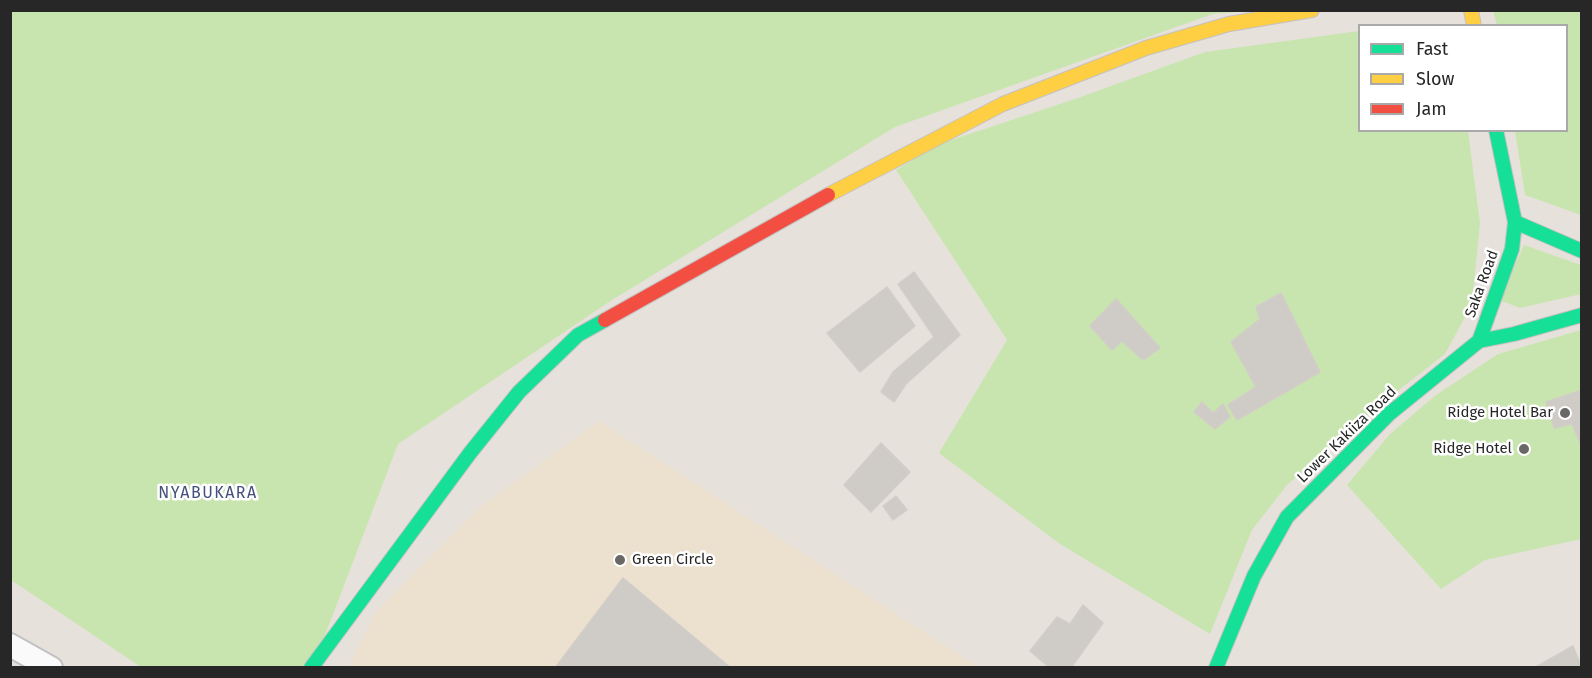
<!DOCTYPE html>
<html>
<head>
<meta charset="utf-8">
<style>
  body { margin:0 }
  #map { position:relative; width:1592px; height:678px; overflow:hidden; background:#e7e1db; font-family:"Fira Sans",sans-serif }
  canvas { display:block }
  .frame { position:absolute; inset:0; border:12px solid #272727; pointer-events:none }
  .legend { position:absolute; left:1358px; top:24px; width:210px; height:108px; box-sizing:border-box; background:#fff; border:2px solid #a9a9a9; margin:0; padding:8px 10px; list-style:none; font-size:18px; color:#272727 }
  .legend li { display:flex; align-items:center; gap:12px; height:30px }
  .legend b { width:30px; border:2px solid #a9a9a9 }
</style>
</head>
<body>
<div id="map">
<canvas width="1592" height="678"></canvas>
<div class="frame"></div>
<ul class="legend">
<li><b style="height:8px;background:#16e098"></b>Fast</li>
<li><b style="height:8px;background:#ffcf43"></b>Slow</li>
<li><b style="height:8px;background:#f24e42"></b>Jam</li>
</ul>
</div>
<script>
const ctx = document.querySelector('canvas').getContext('2d');
ctx.lineJoin = 'round';
function fillPath(path, color) {
  ctx.fillStyle = color;
  ctx.fill(path, 'evenodd');
}
function stroke(path, color, width, dash) {
  ctx.strokeStyle = color;
  ctx.lineWidth = width;
  ctx.lineCap = dash ? 'butt' : 'round';
  ctx.setLineDash(dash || []);
  ctx.stroke(path);
}
function label(font, color, halo, rows, align = 'center') {
  ctx.font = font + ' "Fira Sans",sans-serif';
  ctx.lineWidth = 5;
  ctx.setLineDash([]);
  ctx.textBaseline = 'middle';
  ctx.strokeStyle = halo;
  ctx.fillStyle = color;
  for (const [text, x, y, turn = 0] of rows) {
    ctx.save();
    ctx.translate(x, y);
    ctx.rotate((+turn || 0) * Math.PI / 180);
    ctx.textAlign = isNaN(turn) ? turn : align;
    if (halo) ctx.strokeText(text, 0, 0);
    ctx.fillText(text, 0, 0);
    ctx.restore();
  }
}
fillPath(new Path2D(`
  M599,421L978,667L348,668L376,612L479,508Z`), '#ece0ce');
fillPath(new Path2D(`
  M10,11H1250L1213,14L895,127L612,300L398,444L317,656L301,668L141,667L11,580Z
  M1493,11H1581V215L1525,195L1515,131L1566,130V26L1497,25Z
  M1359,31L1360,130L1468,131L1480,223L1472,304L1445,354L1363,418L1287,485L1252,530L1210,634L1060,544L939,453L1007,340L896,170L939,144L1075,99L1205,52Z
  M1524,245L1581,265V294L1520,308L1499,300Z
  M1581,330V539L1485,560L1441,589L1347,485L1390,434L1436,395L1498,354Z`), '#c8e5b0');
const building = new Path2D(`
  M914,272L960,335L906,384L894,402L881,392L893,372L934,337L898,284Z
  M887,287L915,326L860,372L827,333Z
  M1281,293L1320,372L1237,420L1228,405L1256,387L1231,342L1260,319L1256,307Z
  M1116,299L1160,348L1143,360L1122,341L1112,350L1090,326Z
  M1582,390V447L1572,424L1554,428L1546,402Z
  M1202,402L1213,413L1223,404L1230,417L1215,429L1194,412Z
  M881,443L910,472L871,512L844,485Z
  M896,496L907,510L893,520L883,506Z
  M623,578L731,668H555Z
  M1083,605L1103,623L1071,668H1050L1030,651L1057,617L1070,624Z
  M1573,646L1582,668H1534Z`);
fillPath(building, '#cfcbc7');
stroke(building, '#d2cdc7', 1.5);
const street = new Path2D(`
  M10,645L51,668`);
const fast = new Path2D(`
  M1515,222L1582,251
  M1479,341L1512,249L1515,222L1496,130
  M311,668L470,453L519,392L578,335L605,320
  M1216,668L1254,576L1287,517L1389,414L1479,341L1514,334L1582,315`);
const slow = new Path2D(`
  M1471,10L1474,26
  M828,195L1003,104L1146,48L1229,24L1312,10`);
const jam = new Path2D(`
  M605,320L828,195`);
stroke(street, '#c3c1c2', 26);
stroke(fast, '#c3c1c2', 16);
stroke(slow, '#c3c1c2', 16);
stroke(jam, '#c3c1c2', 16);
stroke(street, '#fbfafa', 22);
stroke(fast, '#16e098', 14);
stroke(slow, '#ffcf43', 14);
stroke(jam, '#f24e42', 14);
for (const [x, y, r, color] of [
  [1565,413,6,"#6a6866"],
  [1524,449,6,"#6a6866"],
  [620,560,6,"#6a6866"]
]) {
  const dot = new Path2D();
  dot.arc(x, y, r, 0, 2 * Math.PI);
  ctx.fillStyle = color;
  ctx.fill(dot);
  stroke(dot, '#fff', 2);
}
label('15px', '#272727', '#fff', [
  ["Saka Road",1482,284,-70],
  ["Lower Kakiiza Road",1347,435,-44]
]);
label('15px', '#272727', '#fff', [
  ["Ridge Hotel Bar",1553,413],
  ["Ridge Hotel",1512,449],
  ["Green Circle",632,560,"left"]
], 'right');
ctx.letterSpacing = '1.5px';
label('16px', '#444f7b', '#fff', [
  ["NYABUKARA",208,494]
]);
ctx.letterSpacing = '0px';
</script>
</body>
</html>
